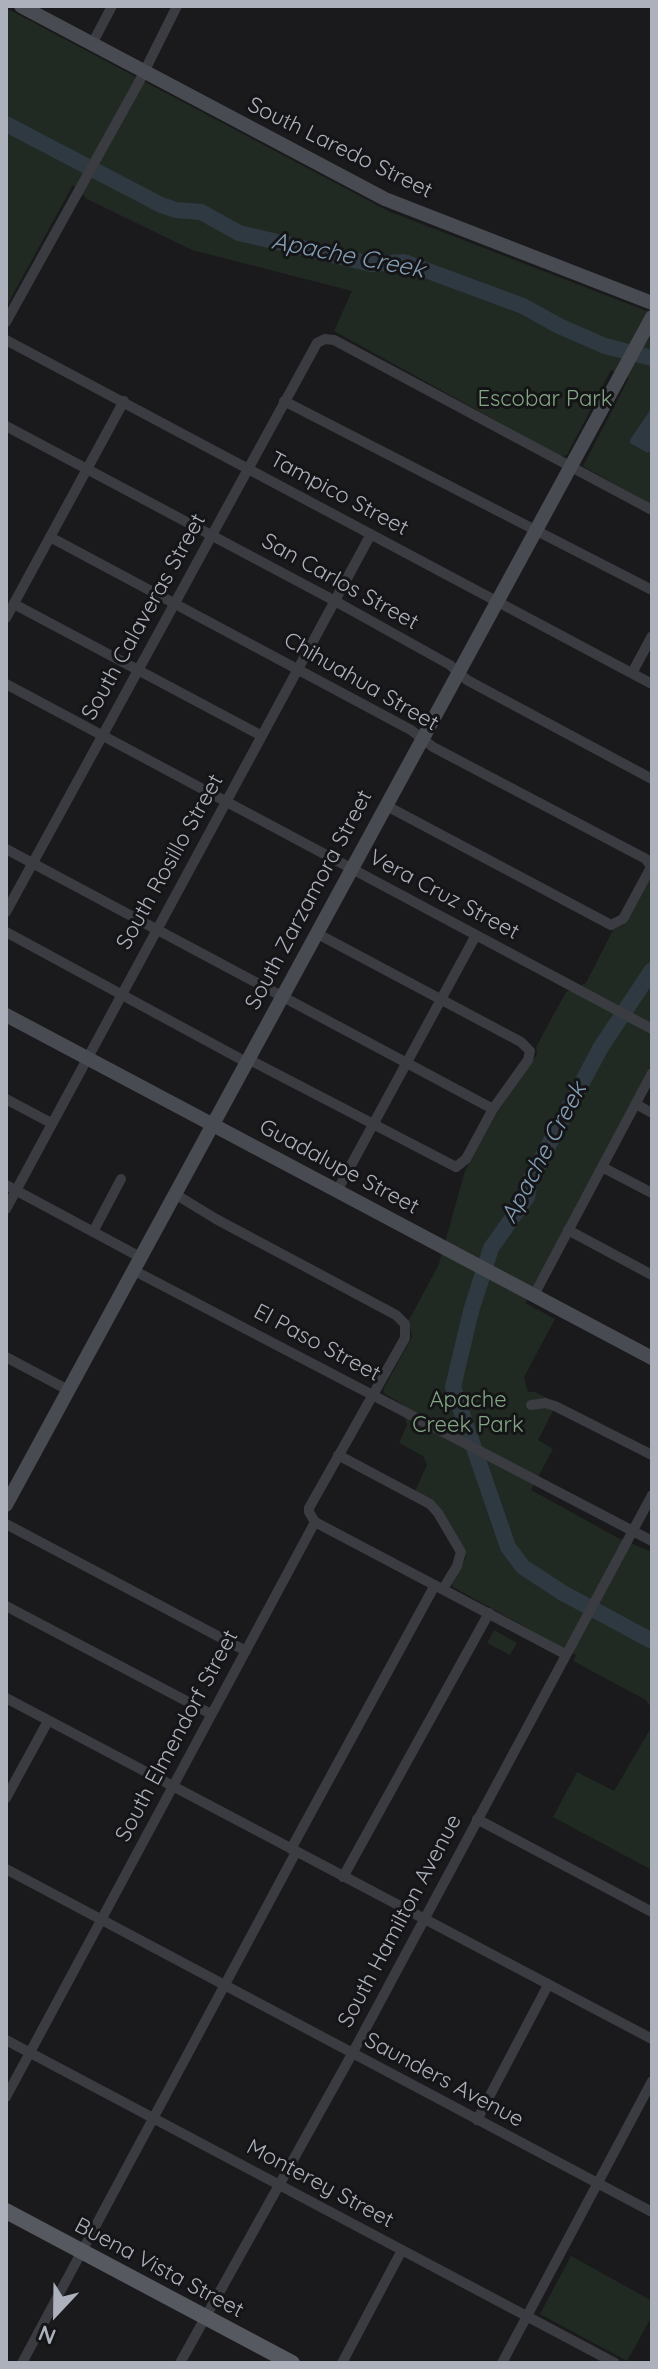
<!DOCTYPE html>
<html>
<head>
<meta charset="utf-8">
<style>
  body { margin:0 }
  #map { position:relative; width:658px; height:2369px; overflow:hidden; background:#1a1a1c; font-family:Quicksand,sans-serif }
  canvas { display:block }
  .frame { position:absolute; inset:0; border:8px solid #acb1bc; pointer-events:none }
  .north { position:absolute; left:16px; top:2273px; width:80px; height:80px; -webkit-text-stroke:6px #151517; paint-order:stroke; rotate:202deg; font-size:22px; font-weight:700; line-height:32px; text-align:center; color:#acb1bc }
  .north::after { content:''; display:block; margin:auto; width:28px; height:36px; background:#acb1bc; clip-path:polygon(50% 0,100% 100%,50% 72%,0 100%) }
</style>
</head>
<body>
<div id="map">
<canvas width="658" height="2369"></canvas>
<div class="frame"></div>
<div class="north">N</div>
</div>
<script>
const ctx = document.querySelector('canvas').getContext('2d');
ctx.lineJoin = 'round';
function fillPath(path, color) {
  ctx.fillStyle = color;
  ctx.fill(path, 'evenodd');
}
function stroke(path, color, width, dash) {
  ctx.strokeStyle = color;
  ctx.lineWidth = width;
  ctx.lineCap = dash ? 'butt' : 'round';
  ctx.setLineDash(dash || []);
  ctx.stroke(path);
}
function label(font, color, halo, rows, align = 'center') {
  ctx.font = font + ' Quicksand,sans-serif';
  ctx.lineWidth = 6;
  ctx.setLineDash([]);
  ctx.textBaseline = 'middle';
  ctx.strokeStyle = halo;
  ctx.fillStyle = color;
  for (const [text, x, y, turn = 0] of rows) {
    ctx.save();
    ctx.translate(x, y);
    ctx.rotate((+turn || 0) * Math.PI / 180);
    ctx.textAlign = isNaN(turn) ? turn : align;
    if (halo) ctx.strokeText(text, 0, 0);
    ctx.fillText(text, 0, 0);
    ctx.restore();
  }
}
fillPath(new Path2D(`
  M6,8L388,211L652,313V505L583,466L629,378L611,370L567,455L560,456L334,331L352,291L192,250L87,199L73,185L6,307Z
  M652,875V1063L525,1303L555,1319L524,1377L528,1392H535L557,1403L538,1440L553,1449L531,1490L618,1538L652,1552V1709L646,1700L573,1661L576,1655L453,1587L452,1583L465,1560L466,1553L415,1491L427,1465L423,1456L399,1443L407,1425L402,1404L385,1394L383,1390L412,1337L409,1320L439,1264L465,1171L497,1113L537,1054L536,1047L566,992L586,983L613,930L624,925Z
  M494,1630L517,1643L510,1655L487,1643Z
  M652,1726V1870L553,1817L577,1772L614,1791Z
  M571,2256L652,2301V2316L627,2361L540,2314Z`), '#212a22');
fillPath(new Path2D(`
  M651,409L652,450L648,453L630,443V440Z`), '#2f3941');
stroke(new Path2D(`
  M6,124L161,205L176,210L201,212L239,233L371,264L404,262L523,306L559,326L605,346L652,358
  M652,970L601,1047L530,1180L527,1197L491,1248L471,1311L453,1387L508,1547L523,1567L563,1593L652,1641`), '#2f3941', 16);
stroke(new Path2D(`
  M92,44L112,6
  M6,322L139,82L177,6
  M6,340L652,684
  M284,401L652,590
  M6,426L335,601L450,665L467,680L652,779
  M50,537L411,730L433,747L646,859L651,867L623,919L611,925L385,805
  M14,604L262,736
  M6,618L124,401
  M632,673L652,636
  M6,684L652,1029
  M6,849L493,1109
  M6,912L317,343L325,339L334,340L652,510
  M6,932L246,1062
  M248,1059L456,1167L466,1159L493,1109L528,1060L530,1051L521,1042L316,933
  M6,1099L51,1123
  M636,1104L652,1113
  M602,1167L652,1193
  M6,1185L140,1257
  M337,1191L476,935
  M175,1194L216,1219L396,1315L405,1324V1338L309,1508V1512L315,1522
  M6,1209L371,534
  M568,1230L652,1275
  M93,1232L121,1179
  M133,1270L652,1541
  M534,1295L652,1073
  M6,1357L68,1390
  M531,1405L545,1403L555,1406L652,1455
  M338,1455L430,1504L438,1513L461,1552L457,1566L443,1589
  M315,1522L565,1654
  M6,1524L246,1651
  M6,1606L211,1714
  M6,1698L652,2039
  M6,1798L48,1721
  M477,1819L652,1912
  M291,1849L435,1585
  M6,1869L652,2212
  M343,1877L489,1613
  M6,2040L615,2363
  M6,2097L315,1522
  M477,2120L548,1985
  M22,2363L296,1852
  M180,2363L352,2054L652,1495
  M342,2363L402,2250
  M502,2363L652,2081`), '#3a3c41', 10);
stroke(new Path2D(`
  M21,6L385,199L652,303
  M6,1015L652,1358
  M6,1505L652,317`), '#484b51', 14);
stroke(new Path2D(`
  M6,2211L292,2363`), '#565960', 16);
label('22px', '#acb1bc', '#151517', [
  ["South Laredo Street",340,148,26],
  ["Tampico Street",339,494,28],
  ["San Carlos Street",340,582,29],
  ["South Calaveras Street",144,617,-61],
  ["Chihuahua Street",361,682,30],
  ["South Rosillo Street",170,862,-61],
  ["Vera Cruz Street",444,895,28],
  ["South Zarzamora Street",309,900,-62],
  ["Guadalupe Street",339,1167,28],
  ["El Paso Street",317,1343,28],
  ["South Elmendorf Street",177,1736,-62],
  ["South Hamilton Avenue",400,1921,-62],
  ["Saunders Avenue",444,2080,28],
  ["Monterey Street",320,2184,28],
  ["Buena Vista Street",159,2268,28]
]);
label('22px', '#83a685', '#151517', [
  ["Escobar Park",545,399],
  ["Apache",468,1400],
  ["Creek Park",468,1425]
]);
label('italic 24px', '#839eb6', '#151517', [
  ["Apache Creek",348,256,11],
  ["Apache Creek",544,1153,-62]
]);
</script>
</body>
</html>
